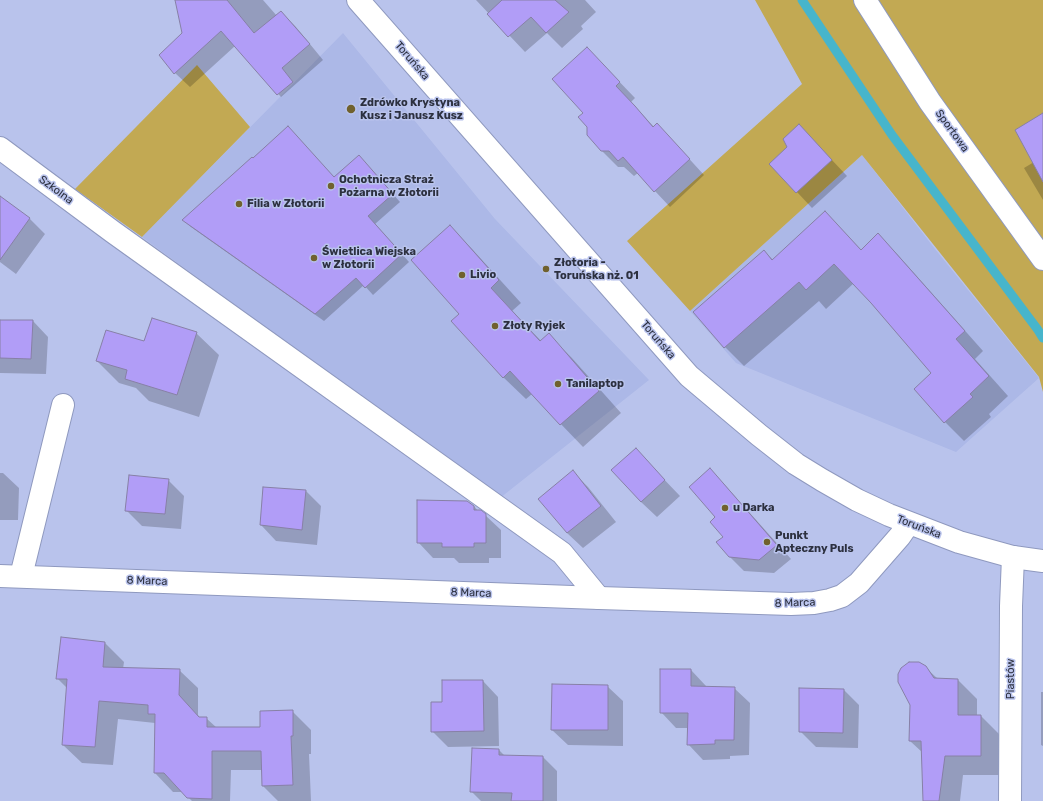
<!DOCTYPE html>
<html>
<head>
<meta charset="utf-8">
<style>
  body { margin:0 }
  canvas { display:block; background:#b9c3ec }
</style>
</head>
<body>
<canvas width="1043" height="801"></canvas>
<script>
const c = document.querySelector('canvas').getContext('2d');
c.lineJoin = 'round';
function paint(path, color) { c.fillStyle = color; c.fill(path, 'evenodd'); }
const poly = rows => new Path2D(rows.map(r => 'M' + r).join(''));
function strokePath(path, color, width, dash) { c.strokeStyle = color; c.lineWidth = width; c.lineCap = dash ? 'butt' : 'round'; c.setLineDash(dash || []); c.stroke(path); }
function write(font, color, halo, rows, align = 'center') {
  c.font = font + ' Rubik,sans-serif'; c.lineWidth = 3; c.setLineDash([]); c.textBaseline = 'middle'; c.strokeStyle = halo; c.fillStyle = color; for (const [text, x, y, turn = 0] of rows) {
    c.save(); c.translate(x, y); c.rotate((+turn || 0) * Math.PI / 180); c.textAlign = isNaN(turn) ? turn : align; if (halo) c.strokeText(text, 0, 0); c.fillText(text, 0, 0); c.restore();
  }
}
const built = poly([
  [343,33,495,219,649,380,500,498,142,237],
  [862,155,935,249,1039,378,956,452,736,363,690,311]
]);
const green = poly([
  [755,0,1043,0,1043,392,1039,377,862,155,690,311,627,241,802,84],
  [197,65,250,127,142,237,75,189]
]);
const shadow = poly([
  [176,0,263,0,277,16,281,12,296,27,323,60,281,97,235,46,190,87,175,73,183,34],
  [476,0,585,0,596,12,581,26,583,29,562,48,547,33,525,52],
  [587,48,635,98,631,102,654,127,672,140,704,175,670,207,638,173,634,176,624,167,618,167,602,151,588,127,585,113],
  [1043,121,1043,200,1024,168,1034,162],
  [799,125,847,176,812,208,797,192,789,147],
  [253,160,334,178,366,164,400,202,375,224,409,262,373,295,364,285,324,321,191,227,183,220],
  [0,197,30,219,45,234,16,274,0,262],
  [825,212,861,250,878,235,897,254,983,351,975,359,1008,396,989,414,991,417,964,441,945,422,932,373,854,283,826,309,819,301,744,366,725,347,764,251,773,260],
  [450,226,472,249,521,303,512,311,541,341,548,335,571,357,621,413,583,447,532,394,526,399,503,377,461,314],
  [0,321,33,321,48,337,46,374,0,373],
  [196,333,219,355,199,417,149,401,136,388,119,383,97,361,145,343],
  [636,450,680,496,657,517,641,502],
  [573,472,588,487,616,522,583,548,567,533],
  [0,473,3,473,19,488,18,520,0,520],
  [168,480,184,496,181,529,142,526,126,510],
  [724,484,791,559,774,573,744,571,730,557,716,517],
  [306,491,321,506,317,545,276,541,261,525],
  [474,506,478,511,485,515,501,530,501,558,489,558,489,563,459,563,454,558,433,558,418,542],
  [61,638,105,643,124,662,123,669,179,670,198,688,198,715,200,718,206,718,217,728,261,728,292,711,311,730,311,754,309,754,311,801,278,801,263,786,263,770,231,770,230,801,192,801,183,792,173,792,155,773,155,723,118,719,113,765,82,763,63,745,68,689,57,678],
  [925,667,938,679,958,680,977,699,977,716,981,716,1000,735,1000,775,963,775,960,801,924,801,923,753,910,741],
  [691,670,706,686,706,688,734,688,750,703,749,755,730,756,730,759,703,760,688,744,688,728,676,728,661,712],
  [483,681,498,697,499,746,448,747,432,731,444,703],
  [607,686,623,701,623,746,568,745,552,730],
  [844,690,859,705,858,748,816,747,800,731],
  [1041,692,1043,692,1043,746,1041,745],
  [499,750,505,756,543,757,557,771,557,801,481,801,471,791]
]);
const stream = poly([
  [802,0,892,135,1038,330,1043,338]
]);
const building = poly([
  [175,0,227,0,254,33,281,11,310,44,282,68,293,82,277,95,221,31,174,74,159,55,182,33,175,0],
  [502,0,555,0,569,12,546,33,531,17,508,37,487,14,502,0],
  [587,47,620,82,616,86,635,106,653,127,657,123,690,159,654,192,623,157,618,161,609,151,601,151,587,135,587,127,578,117,583,113,552,79,587,47],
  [1043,113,1043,182,1015,130,1043,113],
  [799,124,832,160,796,193,769,164,787,147,783,139,799,124],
  [288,126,334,177,359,155,393,194,368,216,402,254,365,288,356,278,315,314,182,220,252,157,253,158,288,126],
  [0,196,30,218,0,260,0,196],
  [825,211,861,250,878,233,965,331,956,339,989,376,970,394,973,397,944,423,914,389,931,373,871,303,834,264,806,290,799,282,724,348,693,312,764,250,772,260,825,211],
  [450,225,499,280,491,288,540,341,549,333,599,391,560,425,510,371,503,378,451,321,459,314,411,260,450,225],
  [152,318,197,332,177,395,125,379,127,370,96,361,106,330,144,341,152,318],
  [0,320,33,320,31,359,0,358,0,320],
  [636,448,665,480,641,502,611,470,636,448],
  [710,468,777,545,759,560,729,557,716,542,723,537,710,522,715,517,689,487,710,468],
  [573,470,601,506,567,533,538,499,573,470],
  [129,475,169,479,165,514,125,511,129,475],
  [263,487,306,490,302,530,260,525,263,487],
  [417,500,467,501,474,506,474,510,481,510,486,514,486,543,474,543,474,547,442,547,442,543,417,543,417,500],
  [61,637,105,642,103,667,180,669,179,695,199,717,207,717,207,727,260,727,260,711,293,710,293,736,291,736,293,785,262,786,261,751,212,751,212,799,187,798,164,773,154,773,155,714,148,714,148,705,99,701,95,747,62,745,67,679,56,679,61,637],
  [909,662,919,662,926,666,934,678,958,679,958,715,981,715,981,756,945,756,939,801,923,801,921,741,909,741,910,705,898,682,898,674,901,668,909,662],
  [660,669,691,669,691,686,735,687,734,740,715,740,715,744,687,745,688,713,660,713,660,669],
  [442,680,483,680,484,731,431,732,431,702,442,702,442,680],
  [552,684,608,685,608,730,551,730,552,684],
  [799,688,844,689,843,733,799,732,799,688],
  [472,748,499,749,499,755,543,756,543,801,511,801,512,793,470,792,472,748]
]);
const street = poly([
  [865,0,930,102,1043,259],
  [0,148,113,232,562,553,599,598],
  [21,576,63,405],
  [1010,801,1011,606,1013,557]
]);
const secondary = poly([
  [358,0,689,376,759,435,796,464,822,480,857,500,889,515,959,542,1013,557,1043,561],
  [0,576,599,598,791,604,814,603,830,600,842,596,859,583,900,536,909,523]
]);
const markers = [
  [351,109,5,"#70612e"],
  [331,186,4,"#70612e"],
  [239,204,4,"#70612e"],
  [314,258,4,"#70612e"],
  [546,269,4,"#70612e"],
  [462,275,4,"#70612e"],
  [495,326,4,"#70612e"],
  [558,384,4,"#70612e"],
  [725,508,4,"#70612e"],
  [767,542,4,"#70612e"]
];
const streetNames = [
  ["Toruńska",412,61,49],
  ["Sportowa",952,131,54],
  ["Szkolna",56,190,37],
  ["Toruńska",658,340,49],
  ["Toruńska",919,527,21],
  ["8 Marca",147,581,2],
  ["8 Marca",471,593,2],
  ["8 Marca",795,603,-2],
  ["Piastów",1011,679,-90]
];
const poiNames = [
  ["Zdrówko Krystyna",360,103],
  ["Kusz i Janusz Kusz",360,116],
  ["Ochotnicza Straż",339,180],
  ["Pożarna w Złotorii",339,193],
  ["Filia w Złotorii",247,204],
  ["Świetlica Wiejska",322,252],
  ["w Złotorii",322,265],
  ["Złotoria -",554,263],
  ["Toruńska nż. 01",554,276],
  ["Livio",470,275],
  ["Złoty Ryjek",503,326],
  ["Tanilaptop",566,384],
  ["u Darka",733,508],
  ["Punkt",775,536],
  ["Apteczny Puls",775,549]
];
paint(built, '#acb8e7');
paint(green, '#c2a953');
paint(shadow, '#0003');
strokePath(stream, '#47b5cb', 9);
paint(building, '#b19df7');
strokePath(building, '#8780a6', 1);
strokePath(street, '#8f99bf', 24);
strokePath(secondary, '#8f99bf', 24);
strokePath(street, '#fff', 22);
strokePath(secondary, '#fff', 22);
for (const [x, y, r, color] of markers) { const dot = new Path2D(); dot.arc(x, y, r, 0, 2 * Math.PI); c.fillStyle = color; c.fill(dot); strokePath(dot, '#b9c3ec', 1.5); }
write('11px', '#2c303f', '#b9c3ec', streetNames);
write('bold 11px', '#2c303f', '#b9c3ec', poiNames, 'left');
</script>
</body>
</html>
